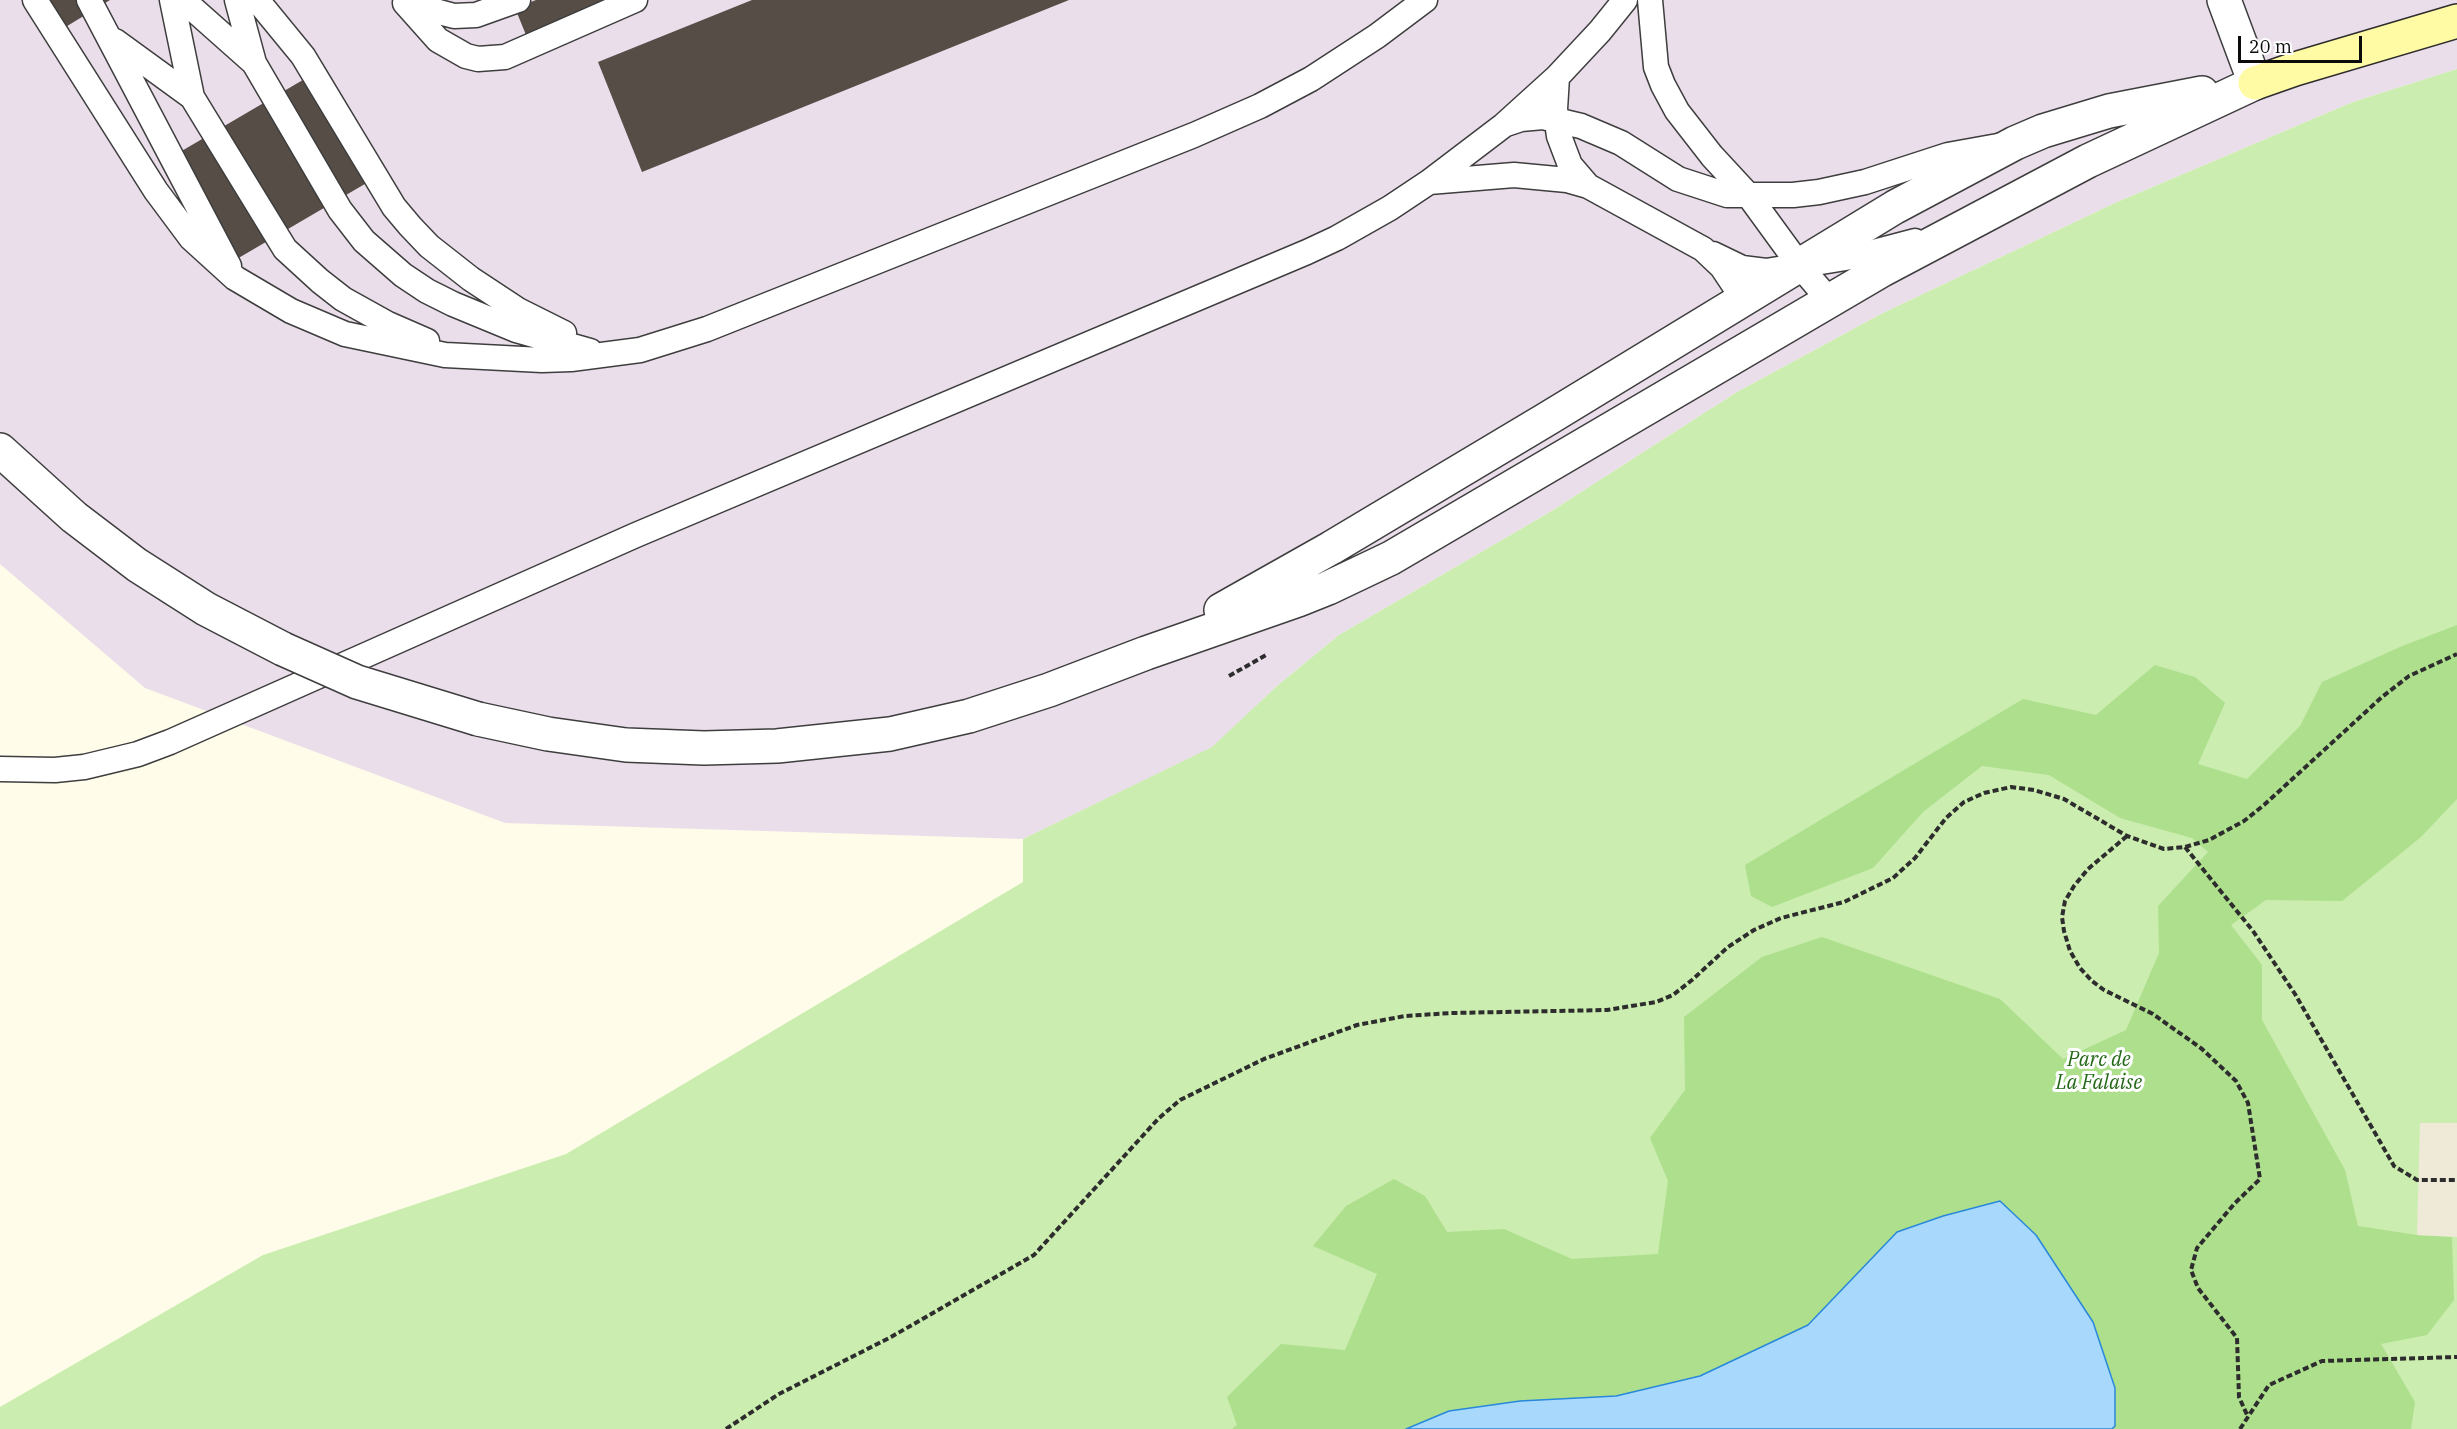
<!DOCTYPE html>
<html>
<head>
<meta charset="utf-8">
<style>
  body { margin:0 }
  #map { position:relative; width:2457px; height:1429px; overflow:hidden; background:#fffce9; font-family:"IBM Plex Serif",serif }
  canvas { display:block }
  .scale { position:absolute; left:2238px; top:36px; width:124px; height:27px; box-sizing:border-box; border:3px solid #0b0b0b; border-top:0; padding-left:8px; font-size:18px; line-height:21px; white-space:nowrap; color:#0b0b0b; -webkit-text-stroke:4px #fff; paint-order:stroke }
</style>
</head>
<body>
<div id="map">
<canvas width="2457" height="1429"></canvas>
<div class="scale">20 m</div>
</div>
<script>
const c = document.querySelector('canvas').getContext('2d');
c.lineJoin = 'round';
function paint(path, color) { c.fillStyle = color; c.fill(path, 'evenodd'); }
const poly = rows => new Path2D(rows.map(r => 'M' + r).join(''));
function strokePath(path, color, width, dash) { c.strokeStyle = color; c.lineWidth = width; c.lineCap = dash ? 'butt' : 'round'; c.setLineDash(dash || []); c.stroke(path); }
function write(font, color, halo, rows, align = 'center') {
  c.font = font + ' "IBM Plex Serif",serif'; c.lineWidth = 6; c.setLineDash([]); c.textBaseline = 'middle'; c.strokeStyle = halo; c.fillStyle = color; for (const [text, x, y, turn = 0] of rows) {
    c.save(); c.translate(x, y); c.rotate((+turn || 0) * Math.PI / 180); c.textAlign = isNaN(turn) ? turn : align; if (halo) c.strokeText(text, 0, 0); c.fillText(text, 0, 0); c.restore();
  }
}
const industrial = poly([
  [0,0,2457,0,2457,69,2353,102,2115,203,1883,313,1737,392,1550,512,1339,635,1277,686,1213,747,1023,839,505,823,145,688,0,564]
]);
const green = poly([
  [2457,69,2457,1429,0,1429,0,1407,263,1255,566,1154,1023,882,1023,839,1212,747,1277,686,1339,635,1550,512,1737,392,1883,313,2115,203,2353,102]
]);
const forest = poly([
  [2457,625,2457,799,2421,837,2342,901,2266,900,2231,925,2262,965,2262,1020,2345,1170,2358,1226,2417,1235,2452,1237,2454,1300,2427,1335,2381,1344,2415,1402,2411,1429,2112,1429,2115,1425,2063,1278,2036,1235,2000,1201,1943,1216,1897,1232,1808,1325,1700,1376,1616,1396,1520,1401,1449,1411,1406,1429,1232,1429,1237,1425,1227,1397,1281,1344,1345,1350,1377,1274,1313,1246,1346,1206,1394,1179,1425,1196,1447,1232,1504,1229,1572,1259,1658,1254,1668,1181,1650,1138,1685,1090,1684,1017,1762,957,1822,937,2000,999,2063,1059,2126,1030,2159,953,2158,906,2208,852,2192,838,2120,818,2049,775,1982,766,1923,812,1873,868,1772,907,1751,896,1745,865,2023,699,2096,715,2155,665,2195,677,2225,703,2198,764,2247,779,2300,726,2322,682,2400,647]
]);
const plaza = poly([
  [2420,1123,2457,1123,2457,1237,2417,1235]
]);
const water = poly([
  [2000,1201,2036,1235,2093,1322,2115,1388,2115,1426,2112,1429,1406,1429,1449,1411,1520,1401,1616,1396,1700,1376,1808,1325,1897,1232,1943,1216,2000,1201]
]);
const building = poly([
  [34,0,110,0,54,34],
  [536,0,643,0,645,6,533,52,515,8],
  [752,0,1069,0,642,172,598,62],
  [325,67,387,171,230,263,168,159]
]);
const path = poly([
  [1229,676,1268,654],
  [2127,836,2088,869,2074,886,2065,901,2062,917,2064,931,2070,951,2080,968,2092,981,2104,990,2153,1014,2202,1049,2236,1081,2248,1103,2260,1179,2235,1203,2197,1248,2191,1270,2198,1288,2237,1338,2239,1397,2248,1417],
  [2185,847,2253,931,2295,994,2394,1166,2417,1180,2457,1180],
  [726,1429,779,1394,891,1337,1034,1255,1158,1119,1180,1100,1264,1059,1357,1025,1405,1016,1451,1013,1607,1010,1656,1002,1673,995,1692,980,1728,947,1754,930,1781,918,1844,902,1893,878,1915,858,1946,818,1964,802,1984,793,2011,787,2034,790,2064,799,2127,836,2164,849,2185,847,2209,840,2244,821,2264,805,2382,697,2409,676,2457,654],
  [2240,1429,2269,1385,2322,1361,2457,1357]
]);
const lane = poly([
  [35,0,156,191,191,238,235,278,291,311,345,334,445,355,542,360,571,359,640,350,707,329,1194,135,1260,106,1311,79,1377,36,1425,0],
  [89,0,229,266],
  [172,0,192,97,285,249,320,281,343,299,388,324,427,341],
  [183,0,254,63],
  [237,0,254,63,340,210,364,241,403,275,427,291,453,304,516,330,590,351],
  [257,0,303,56,394,207,410,226,429,246,471,279,518,310,564,333],
  [1650,0,1656,67,1663,85,1677,111,1712,156,1749,196,1800,266,1829,300],
  [405,3,438,40,466,56,478,59,505,57,635,0],
  [405,3,454,16,476,15,518,0],
  [115,41,192,97],
  [1557,77,1555,109,1559,136,1570,165,1588,186],
  [1506,124,1521,119,1543,117,1581,126,1621,143,1678,179,1727,195,1793,195,1819,192,1865,182,1948,155,1998,146],
  [1429,182,1514,175,1567,180,1588,186,1703,249,1722,267,1744,300],
  [1713,254,1742,268,1766,271,1858,256,1915,241],
  [0,769,55,770,84,767,138,754,170,742,636,535,1307,252,1337,238,1390,208,1429,182,1504,125,1557,77,1600,31,1625,0]
]);
const street = poly([
  [2224,0,2255,83],
  [0,450,74,517,137,565,206,609,283,649],
  [1221,610,1331,548,1547,419,1895,207,2015,143,2043,131,2109,111,2202,93],
  [478,719,548,734,626,745,704,748,777,746,890,734,969,716,1049,690,1146,653,1298,600,1328,588,1391,558,1882,270,2088,161,2255,83]
]);
const secondary = poly([
  [2255,83,2295,69,2457,21]
]);
const streetBridge = poly([
  [283,649,357,682,478,719]
]);
const parkNames = [
  ["Parc de",2099,1060],
  ["La Falaise",2099,1083]
];
paint(industrial, '#ebdeeb');
paint(green, '#cbedaf');
paint(forest, '#addf8d');
paint(plaza, '#efead8');
paint(water, '#a8d8fc');
strokePath(water, '#2888da', 1.5);
paint(building, '#554d46');
strokePath(lane, '#3e3e3e', 27);
strokePath(street, '#3e3e3e', 36);
strokePath(secondary, '#2d2d2d', 36);
strokePath(path, '#2d2d2d', 4, [6, 3]);
strokePath(lane, '#fff', 24);
strokePath(street, '#fff', 33);
strokePath(secondary, '#fffaa4', 33);
strokePath(streetBridge, '#3e3e3e', 36, []);
strokePath(streetBridge, '#fff', 33);
write('italic 20px', '#226816', '#fff', parkNames);
</script>
</body>
</html>
